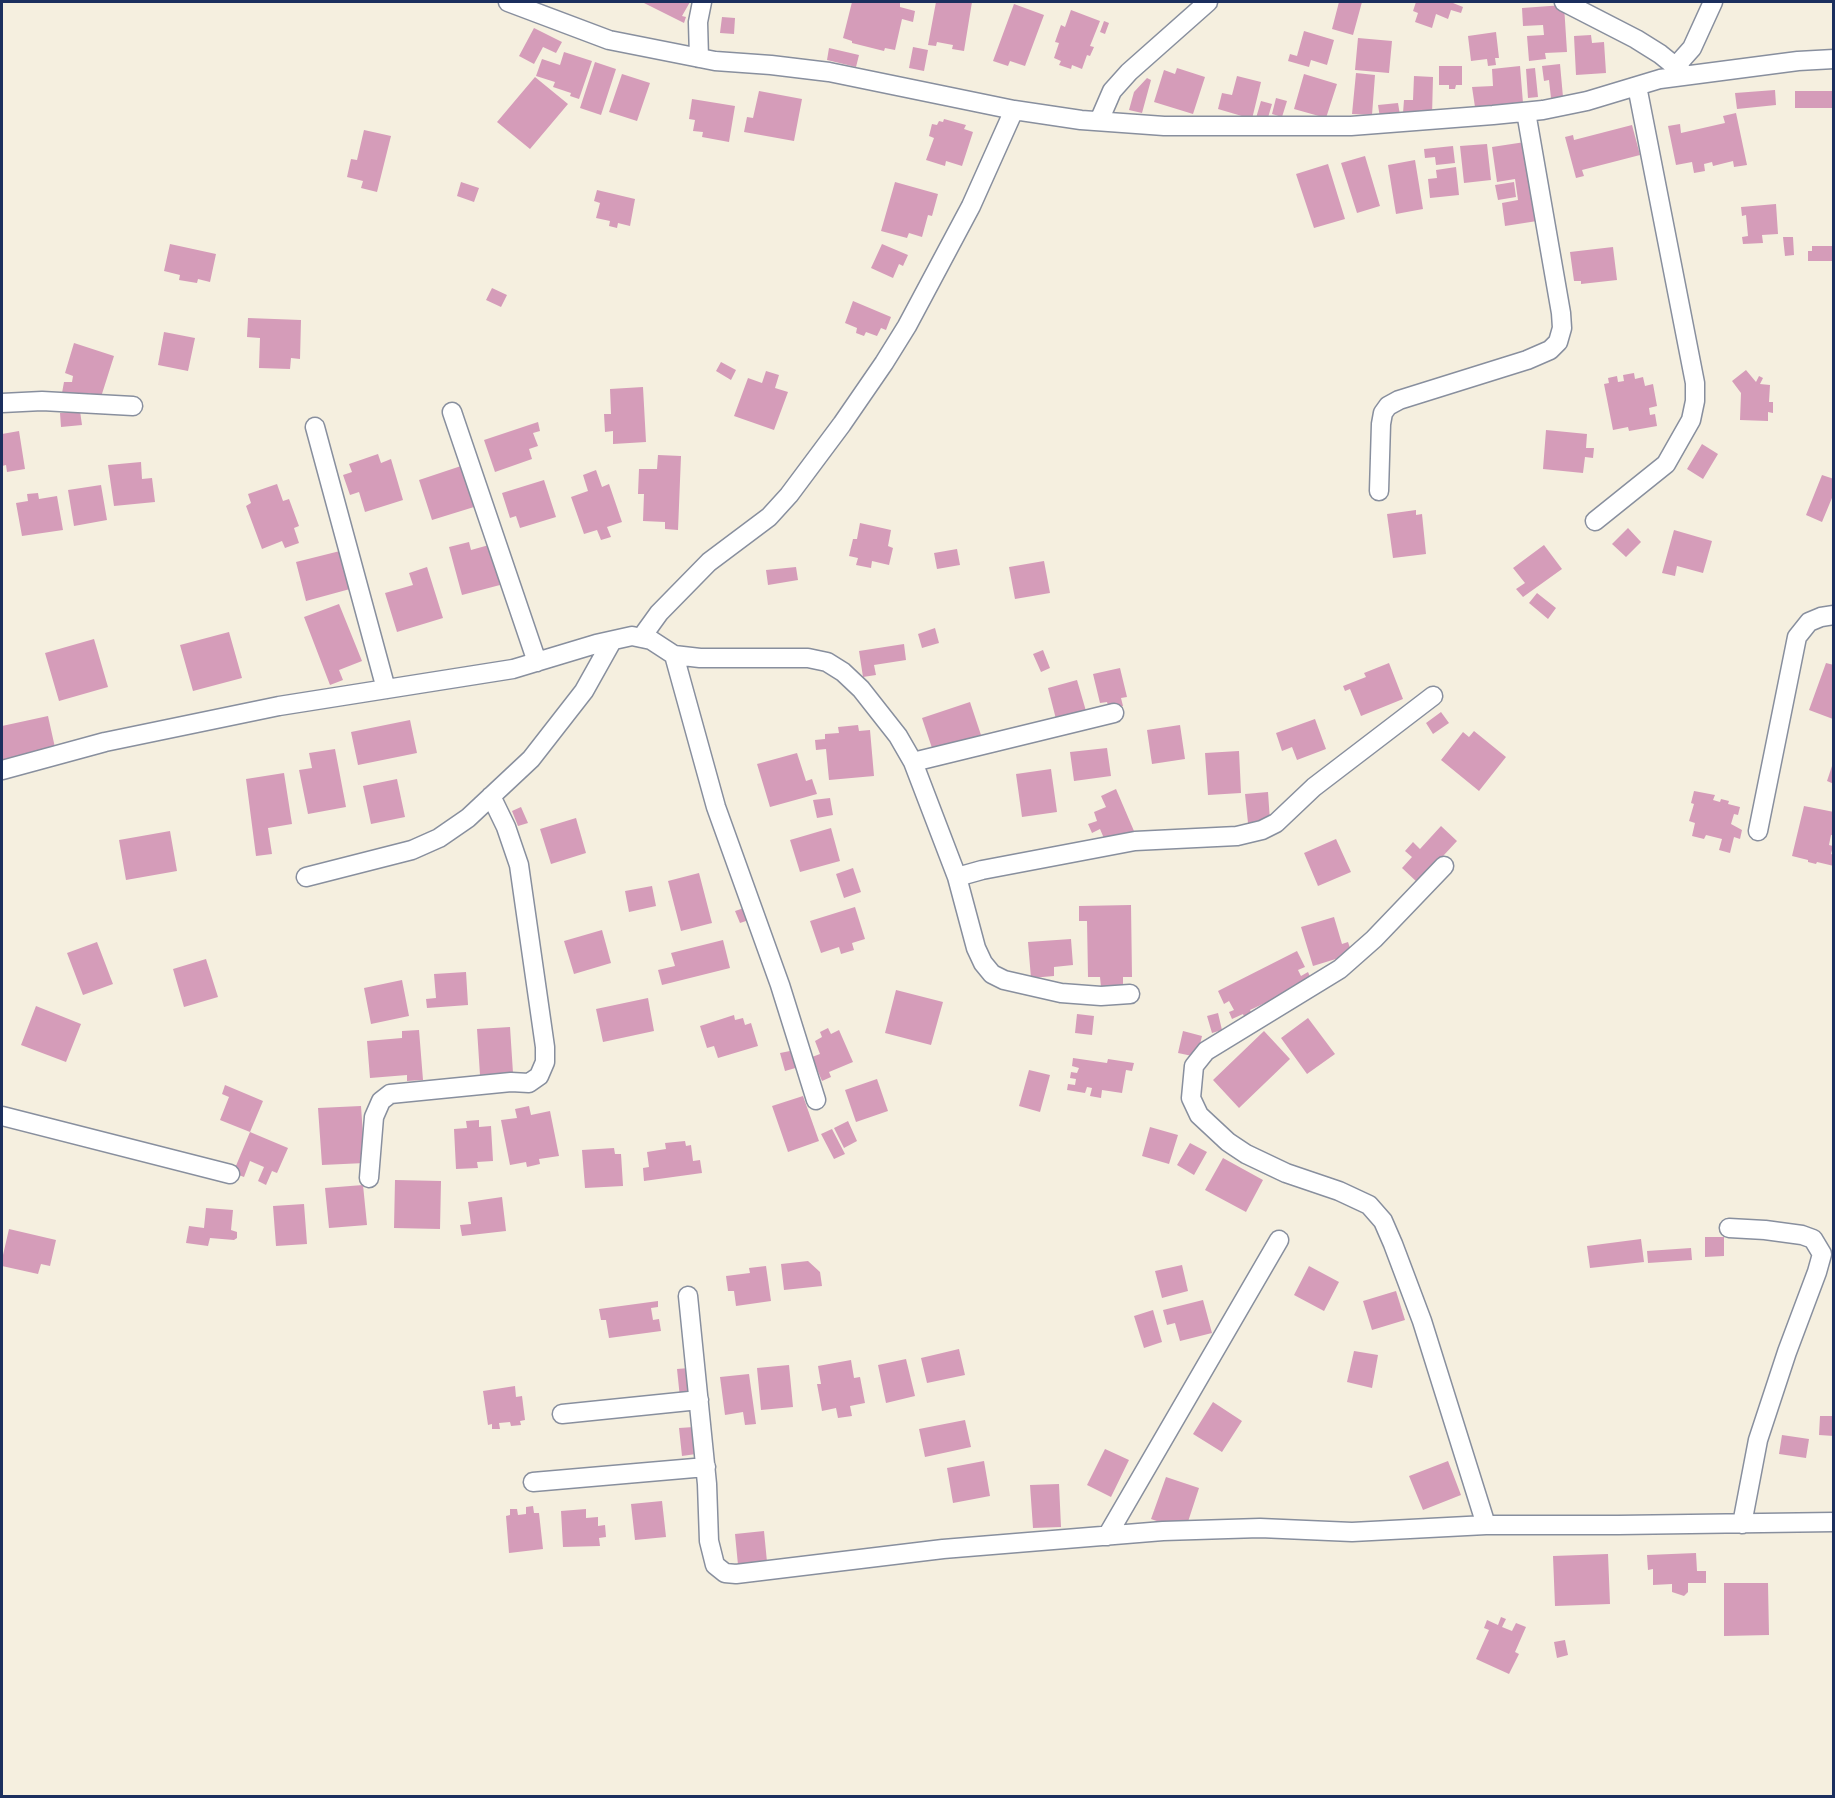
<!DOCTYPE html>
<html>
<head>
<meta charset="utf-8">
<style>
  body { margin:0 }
  #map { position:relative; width:1835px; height:1798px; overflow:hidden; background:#f5efdf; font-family:Delius,sans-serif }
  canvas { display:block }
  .frame { position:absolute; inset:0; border:3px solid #1b2f5e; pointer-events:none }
</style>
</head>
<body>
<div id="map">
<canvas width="1835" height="1798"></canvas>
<div class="frame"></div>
</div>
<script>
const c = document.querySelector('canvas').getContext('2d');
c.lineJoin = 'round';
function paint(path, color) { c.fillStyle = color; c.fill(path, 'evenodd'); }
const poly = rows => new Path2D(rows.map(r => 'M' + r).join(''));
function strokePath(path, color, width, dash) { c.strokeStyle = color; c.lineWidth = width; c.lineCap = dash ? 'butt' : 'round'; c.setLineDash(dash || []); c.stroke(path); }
const building = poly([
  [642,2,690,2,682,16,686,17,684,23],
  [852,2,885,3,885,2,900,2,900,7,915,11,913,22,902,19,895,50,885,48,884,51,852,43,852,41,843,38],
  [936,2,972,2,964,51,952,49,953,45,937,42,936,46,928,45],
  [1339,2,1362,2,1353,35,1332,29],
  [1416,2,1454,2,1453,3,1463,7,1461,13,1451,10,1448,19,1436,14,1432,28,1415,22,1418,13,1413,11],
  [1014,4,1044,15,1025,66,1010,61,1008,66,993,61],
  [1564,5,1567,52,1545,53,1546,59,1529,61,1527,36,1544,35,1543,25,1523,26,1522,8],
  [1071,10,1100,21,1090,46,1094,47,1090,56,1087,55,1082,69,1072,65,1071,69,1059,65,1061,61,1054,58,1059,43,1055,42,1061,25,1065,27],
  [722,17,735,18,734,34,720,33],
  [1104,21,1109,23,1105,34,1100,32],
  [534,28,562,42,556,53,543,47,534,64,519,56],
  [1304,31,1334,40,1327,65,1311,60,1309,67,1288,61,1290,54,1297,56],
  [1496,32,1499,58,1495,58,1496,65,1488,66,1487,59,1471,61,1468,36],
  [1591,35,1592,43,1604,42,1606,73,1576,75,1574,36],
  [1358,38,1392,41,1389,73,1355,70],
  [913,47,928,50,924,71,909,68],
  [829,48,859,55,856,67,827,60],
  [564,52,592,61,579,99,570,96,571,93,553,87,555,82,536,76,542,59,560,65],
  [595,62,616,69,601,115,580,108],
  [1560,64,1563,97,1551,98,1549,80,1544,81,1542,66],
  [1439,66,1462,66,1462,85,1456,85,1455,89,1449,89,1449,85,1439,85],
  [1520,66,1523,103,1475,107,1472,87,1493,86,1492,69],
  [1177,68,1205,77,1193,114,1154,102,1164,70,1175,74],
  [1535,68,1538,97,1528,98,1526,69],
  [1356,73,1375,75,1372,115,1352,114],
  [622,74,650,83,637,121,609,112],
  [1304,74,1337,84,1326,118,1294,109],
  [1237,76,1261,82,1252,119,1218,109,1222,93,1232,95],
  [1414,76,1433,77,1432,116,1403,113,1404,100,1413,100],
  [535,77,568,104,530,149,497,122],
  [1147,78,1151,80,1142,113,1129,110,1134,92],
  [1775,90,1776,105,1737,109,1735,93],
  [759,91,802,99,794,141,744,132,747,117,753,118],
  [1795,91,1834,91,1834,108,1795,108],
  [1276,98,1287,101,1282,117,1272,114],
  [692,99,735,106,729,142,702,137,703,132,693,131,695,120,689,119],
  [1261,101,1272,104,1267,121,1256,118],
  [1398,103,1400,115,1380,118,1378,105],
  [1736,113,1747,165,1734,167,1733,161,1713,166,1712,162,1704,164,1705,171,1694,173,1692,162,1676,165,1668,126,1680,124,1681,133,1725,123,1723,116],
  [944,119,966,125,964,129,973,132,962,166,946,161,945,166,926,160,934,138,929,136,932,124,937,125,939,121,943,122],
  [1632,125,1640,155,1582,170,1584,176,1576,178,1565,137,1573,135,1574,140],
  [364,130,391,136,377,192,361,188,363,181,347,177,351,159,357,160],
  [1525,142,1537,221,1505,226,1502,203,1518,200,1515,179,1497,182,1492,147],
  [1487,144,1491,180,1464,183,1460,146],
  [1453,146,1455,163,1436,165,1435,157,1425,158,1424,149],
  [1365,156,1380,206,1357,213,1341,163],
  [1415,160,1423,209,1396,214,1388,165],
  [1328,164,1345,219,1314,228,1296,174],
  [1456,167,1459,195,1430,198,1428,179,1437,178,1436,170],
  [461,182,479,188,474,202,457,196],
  [895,182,938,194,932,216,928,215,922,237,909,233,907,238,881,231],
  [1514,182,1516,197,1498,200,1495,185],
  [597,190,635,199,630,226,618,223,617,228,609,226,610,221,596,218,600,203,594,201],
  [1776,204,1778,234,1762,235,1763,243,1743,244,1742,237,1748,236,1746,215,1742,216,1741,207],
  [1783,237,1793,237,1794,255,1785,256],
  [170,244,216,254,210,282,198,279,197,283,179,280,180,275,164,271],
  [882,244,908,255,903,266,899,264,893,278,871,268],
  [1812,246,1834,246,1834,261,1808,261,1808,251,1812,251],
  [1613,247,1617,280,1581,284,1581,281,1574,281,1570,252],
  [492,288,507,295,501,307,486,300],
  [853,301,891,317,886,330,881,328,877,336,866,332,864,336,856,333,857,328,845,323],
  [248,318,301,320,300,359,291,358,290,369,259,368,260,338,247,337],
  [164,332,195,338,188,371,158,365],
  [74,343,114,356,101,397,88,393,62,393,64,382,72,382,73,376,65,373],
  [721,362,736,370,731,380,716,371],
  [1746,370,1756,382,1759,376,1763,378,1760,384,1770,385,1769,402,1773,402,1773,413,1768,412,1768,421,1740,420,1741,393,1732,381],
  [766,371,779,375,775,388,788,392,774,430,734,416,748,378,762,383],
  [1634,373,1635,379,1643,377,1645,386,1653,384,1657,406,1649,408,1650,415,1655,414,1657,426,1629,431,1628,427,1613,430,1604,384,1609,383,1608,378,1617,376,1618,382,1624,381,1623,375],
  [643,387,646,442,613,444,613,431,605,432,604,414,611,414,610,389],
  [80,411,82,425,61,427,60,413],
  [538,422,540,431,533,433,538,446,529,449,532,459,495,472,484,440],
  [1546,430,1587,434,1586,448,1594,448,1593,458,1585,457,1583,473,1543,469],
  [19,431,25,469,7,472,6,465,2,466,2,434],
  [1702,444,1718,454,1703,479,1687,469],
  [378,454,381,463,391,459,403,500,365,512,359,492,350,495,343,475,352,472,349,464],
  [658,455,681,456,678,530,665,529,665,522,643,521,644,494,638,494,639,469,657,469],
  [141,462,142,479,152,478,155,502,114,506,108,465],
  [461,466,474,507,432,520,419,480],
  [596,470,602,487,609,484,622,522,607,527,611,537,601,540,597,530,584,534,571,497,588,491,583,475],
  [1822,475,1834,479,1834,493,1822,522,1806,515],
  [544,480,556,517,520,528,516,516,510,518,502,493],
  [277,484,283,501,289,499,299,526,294,528,299,543,285,548,282,541,262,549,246,506,251,503,248,494],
  [101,485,107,520,74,526,68,490],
  [38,493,39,499,57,496,63,530,22,536,16,503,28,501,27,494],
  [1416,510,1416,515,1422,514,1426,554,1393,558,1387,514],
  [860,523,891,530,888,546,893,548,889,565,872,561,871,568,856,565,858,558,849,556,853,539,857,539],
  [1628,528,1641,542,1626,557,1612,544],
  [1674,530,1712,541,1703,573,1677,566,1675,576,1662,573],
  [469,542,471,550,489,545,500,585,462,595,449,547],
  [1544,545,1562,569,1523,597,1516,589,1525,583,1513,568],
  [957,549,960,565,937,569,934,553],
  [340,551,350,589,306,601,296,562],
  [1044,561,1050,593,1015,599,1009,567],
  [427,567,443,618,397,632,385,593,413,585,409,573],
  [796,567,798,580,768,585,766,570],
  [1537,593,1556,608,1548,619,1529,603],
  [339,604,362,661,339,670,343,680,330,685,304,617],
  [935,628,939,643,922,648,918,634],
  [229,632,242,678,193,691,180,645],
  [94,639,108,687,59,701,45,653],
  [904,644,906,660,874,665,876,675,863,677,859,651],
  [1043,650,1050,668,1041,672,1033,654],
  [1389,663,1403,699,1361,716,1350,689,1345,691,1343,686,1366,677,1364,673],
  [1826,663,1834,665,1833,719,1809,710],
  [1120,668,1127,697,1121,698,1123,706,1109,709,1107,702,1100,703,1093,674],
  [1077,680,1086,711,1056,719,1048,688],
  [970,702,981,735,933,751,922,718],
  [1441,712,1449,723,1433,734,1426,723],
  [48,716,56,752,2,763,2,726],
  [1315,719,1326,749,1297,760,1292,747,1282,751,1276,733],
  [410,720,417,753,358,765,351,732],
  [858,725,859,731,870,730,874,776,829,780,826,749,816,750,815,740,825,739,825,734,839,733,838,727],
  [1180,725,1185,759,1152,764,1147,730],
  [1474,731,1506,757,1479,791,1441,760,1463,732,1469,737],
  [1107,748,1111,776,1074,781,1070,752],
  [335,749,346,807,308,814,299,770,312,768,309,753],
  [1239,751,1241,793,1208,795,1205,753],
  [797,753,806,781,812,779,817,794,770,807,757,764],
  [1833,763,1834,764,1834,784,1827,781],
  [1051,769,1057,812,1022,817,1016,774],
  [284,773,292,824,268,828,272,854,256,856,246,779],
  [397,779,405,817,371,824,363,786],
  [1116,789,1134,831,1106,843,1100,829,1092,833,1088,824,1097,821,1094,812,1106,807,1101,796],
  [1694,791,1715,795,1713,800,1720,802,1721,799,1729,801,1728,804,1740,807,1738,815,1734,814,1731,824,1742,830,1740,839,1734,837,1730,853,1719,850,1722,839,1706,835,1704,839,1692,836,1695,823,1689,821,1694,804,1691,803],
  [1268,792,1270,821,1248,823,1245,794],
  [830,798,833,815,817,818,813,800],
  [1804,806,1834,812,1834,835,1831,835,1829,845,1833,846,1831,854,1834,855,1834,866,1817,862,1816,864,1808,862,1808,860,1792,856],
  [521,807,528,823,518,826,512,811],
  [576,818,586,853,551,864,540,829],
  [1441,826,1457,841,1418,883,1402,868,1412,857,1405,851,1413,842,1420,849],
  [831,828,840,861,800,872,790,840],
  [170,831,177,871,126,880,119,840],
  [1336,839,1351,872,1318,886,1304,853],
  [853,868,861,892,844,898,836,874],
  [699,873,712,923,681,931,668,881],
  [652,886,656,906,629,912,625,891],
  [1131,905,1132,977,1123,977,1123,987,1101,987,1100,977,1088,977,1087,921,1079,921,1079,906],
  [855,907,865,939,852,943,854,950,841,954,839,947,821,953,810,921],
  [744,908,749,920,740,923,735,911],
  [1334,917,1342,944,1348,942,1352,954,1313,966,1301,927],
  [602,930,611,963,574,974,564,941],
  [1071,939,1073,965,1054,967,1054,976,1031,978,1028,942],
  [723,940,730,968,662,985,658,970,675,966,671,953],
  [97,942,113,984,83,995,67,953],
  [1297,951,1305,967,1298,970,1301,976,1308,972,1311,979,1272,999,1275,1005,1268,1008,1265,1003,1250,1010,1253,1016,1245,1019,1243,1014,1232,1019,1229,1012,1234,1010,1229,1001,1224,1004,1218,991],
  [206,959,218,997,184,1007,173,969],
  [466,972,468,1005,427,1008,426,999,436,998,434,974],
  [402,980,409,1016,371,1024,364,988],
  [896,990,943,1002,931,1045,885,1033],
  [648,998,654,1031,603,1042,596,1009],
  [36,1006,81,1024,66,1062,21,1045],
  [1218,1013,1222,1030,1212,1033,1207,1016],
  [1077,1014,1094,1016,1092,1035,1075,1033],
  [734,1015,735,1020,743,1018,745,1025,751,1023,758,1046,718,1058,714,1046,707,1048,700,1026],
  [1308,1018,1335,1054,1307,1074,1281,1038],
  [510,1027,513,1073,480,1075,477,1029],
  [828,1028,831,1034,839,1030,853,1062,829,1072,831,1077,822,1081,812,1057,820,1054,815,1041,822,1037,820,1032],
  [419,1030,423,1080,407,1081,407,1075,370,1078,367,1041,402,1038,402,1031],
  [1183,1031,1202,1036,1197,1057,1178,1053],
  [1264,1031,1290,1059,1239,1108,1213,1080],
  [795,1050,799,1067,785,1071,780,1053],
  [1073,1058,1107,1063,1108,1059,1134,1063,1132,1071,1126,1070,1122,1093,1102,1090,1101,1098,1090,1096,1092,1088,1087,1087,1085,1093,1067,1090,1068,1084,1075,1085,1076,1079,1070,1078,1071,1072,1077,1073,1079,1068,1072,1066],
  [1029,1070,1050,1075,1040,1112,1019,1106],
  [877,1079,888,1111,856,1122,845,1090],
  [225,1085,263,1101,250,1132,220,1120,229,1097,222,1094],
  [803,1096,819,1141,788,1152,772,1106],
  [361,1106,365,1163,322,1165,318,1108],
  [529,1106,531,1115,550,1111,559,1156,539,1159,540,1164,527,1167,526,1162,510,1165,501,1120,517,1118,515,1109],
  [479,1120,479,1127,491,1126,493,1161,477,1162,478,1168,456,1169,454,1129,467,1128,466,1121],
  [848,1121,857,1141,844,1148,834,1128],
  [1150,1127,1178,1135,1169,1164,1142,1156],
  [832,1129,845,1154,834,1159,821,1134],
  [250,1132,288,1148,277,1173,272,1171,266,1185,258,1181,264,1167,250,1161,244,1177,233,1173],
  [685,1141,686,1146,691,1145,693,1161,700,1160,702,1173,644,1181,643,1168,649,1167,647,1152,666,1149,665,1143],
  [1190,1143,1207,1152,1194,1175,1177,1165],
  [614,1148,615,1154,621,1154,623,1186,585,1188,582,1150],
  [1223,1158,1263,1180,1246,1212,1205,1190],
  [395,1180,441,1181,440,1229,394,1228],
  [363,1185,367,1225,329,1228,325,1188],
  [502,1197,506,1231,462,1236,460,1225,471,1224,468,1202],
  [304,1204,307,1244,276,1246,273,1206],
  [206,1208,233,1210,231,1230,237,1232,237,1238,234,1240,210,1238,208,1246,186,1243,189,1226,204,1228],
  [9,1229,56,1240,50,1266,41,1264,38,1274,2,1266,2,1255,3,1255],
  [1705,1237,1724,1237,1724,1256,1705,1257],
  [1641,1239,1644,1262,1590,1268,1587,1246],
  [1691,1248,1692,1260,1648,1263,1647,1251],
  [808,1261,820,1272,822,1286,784,1290,781,1264],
  [1182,1265,1188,1291,1162,1298,1155,1271],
  [766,1266,771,1301,736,1306,734,1291,728,1291,726,1276,750,1273,749,1268],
  [1309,1266,1339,1282,1324,1311,1294,1295],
  [1396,1291,1405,1320,1372,1330,1363,1301],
  [1203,1300,1212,1333,1180,1341,1175,1323,1167,1325,1163,1310],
  [658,1301,658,1307,651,1308,653,1320,659,1319,661,1331,609,1338,606,1320,601,1320,599,1309],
  [1153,1310,1162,1342,1144,1348,1134,1316],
  [959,1349,965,1375,927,1383,921,1358],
  [1354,1351,1378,1355,1372,1388,1347,1382],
  [906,1359,915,1396,886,1403,878,1365],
  [851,1360,854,1378,860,1377,865,1403,850,1406,852,1416,838,1418,836,1408,822,1411,817,1384,821,1384,818,1366],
  [789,1365,793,1407,761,1410,757,1368],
  [689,1368,692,1396,680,1398,677,1369],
  [749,1374,756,1424,745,1425,743,1412,725,1415,720,1377],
  [515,1386,516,1397,522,1396,525,1420,520,1421,521,1425,511,1426,510,1422,499,1423,500,1429,492,1429,492,1424,488,1425,483,1391],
  [1213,1402,1242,1421,1222,1452,1193,1434],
  [1820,1416,1834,1416,1834,1436,1819,1435],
  [965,1420,971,1447,925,1457,919,1429],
  [694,1427,696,1454,682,1456,679,1428],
  [1782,1435,1809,1439,1806,1458,1779,1454],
  [1105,1449,1129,1460,1111,1497,1087,1485],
  [984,1461,990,1496,953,1503,947,1468],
  [1448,1461,1461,1495,1423,1510,1409,1476],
  [1166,1477,1199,1488,1185,1531,1151,1519],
  [1059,1484,1061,1527,1033,1528,1030,1485],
  [662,1501,666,1537,635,1540,631,1504],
  [533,1506,534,1513,539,1513,543,1549,509,1553,506,1516,510,1515,510,1509,517,1509,518,1515,526,1514,526,1507],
  [586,1509,586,1518,598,1517,598,1526,605,1525,606,1537,599,1538,600,1546,563,1547,561,1511],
  [764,1531,767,1562,738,1565,735,1534],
  [1696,1553,1697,1571,1706,1571,1706,1583,1688,1583,1688,1592,1684,1596,1672,1592,1672,1584,1653,1585,1653,1569,1648,1570,1647,1555],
  [1608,1554,1610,1604,1555,1606,1553,1556],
  [1724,1583,1768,1583,1769,1635,1724,1636],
  [1501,1617,1506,1619,1502,1627,1512,1631,1516,1623,1526,1627,1515,1652,1519,1654,1509,1674,1476,1659,1489,1630,1484,1628,1487,1620,1498,1625],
  [1565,1640,1568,1655,1557,1658,1554,1642]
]);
const street = poly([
  [508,2,609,40,715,61,771,65,829,72,1014,110,1081,120,1164,126,1351,126,1493,115,1543,110,1587,101,1660,79,1798,61,1834,59],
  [1564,2,1636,39,1660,54,1686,75],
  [699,58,698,22,702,2],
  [1676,66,1692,48,1713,2],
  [1099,121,1112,91,1129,72,1208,2],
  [2,403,42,401,133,406],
  [452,412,537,662],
  [315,427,386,689],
  [1379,491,1381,424,1383,413,1388,406,1399,400,1527,360,1550,350,1558,342,1562,328,1561,313,1526,112],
  [1595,521,1666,464,1691,420,1695,401,1695,383,1637,86],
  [641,638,659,613,709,562,769,517,789,495,842,424,884,363,907,326,971,206,1014,110],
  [674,655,716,807,780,985,816,1100],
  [913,762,1114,713],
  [2,770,105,742,279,706,513,669,596,644,632,636,651,640,674,655,700,658,808,658,827,662,843,672,861,689,898,736,913,762,957,877,982,870,1135,841,1237,836,1262,830,1276,823,1314,787,1433,696],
  [1758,831,1797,637,1809,622,1821,617,1834,615],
  [1444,866,1374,939,1340,969,1206,1051,1194,1066,1191,1098,1199,1115,1228,1142,1246,1154,1286,1173,1339,1191,1369,1205,1383,1221,1393,1244,1422,1321,1486,1525],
  [306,877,412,850,439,838,468,818,531,759,584,691,612,641],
  [957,877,976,948,983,963,992,974,1004,980,1061,993,1101,996,1130,994],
  [2,1116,230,1174],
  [369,1178,374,1117,381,1101,390,1094,511,1082,529,1083,539,1076,545,1062,545,1047,519,865,506,827,491,796],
  [1729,1228,1765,1230,1802,1235,1813,1239,1822,1254,1817,1272,1787,1352,1758,1440,1742,1524],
  [688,1296,707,1484,709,1541,715,1565,725,1573,736,1574,943,1549,1163,1531,1260,1528,1352,1532,1486,1525,1618,1525,1834,1522],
  [562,1414,699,1400],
  [533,1482,706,1467],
  [1107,1536,1279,1240]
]);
paint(building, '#d59cb9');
strokePath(street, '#888f9e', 21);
strokePath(street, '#fff', 18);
</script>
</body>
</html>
